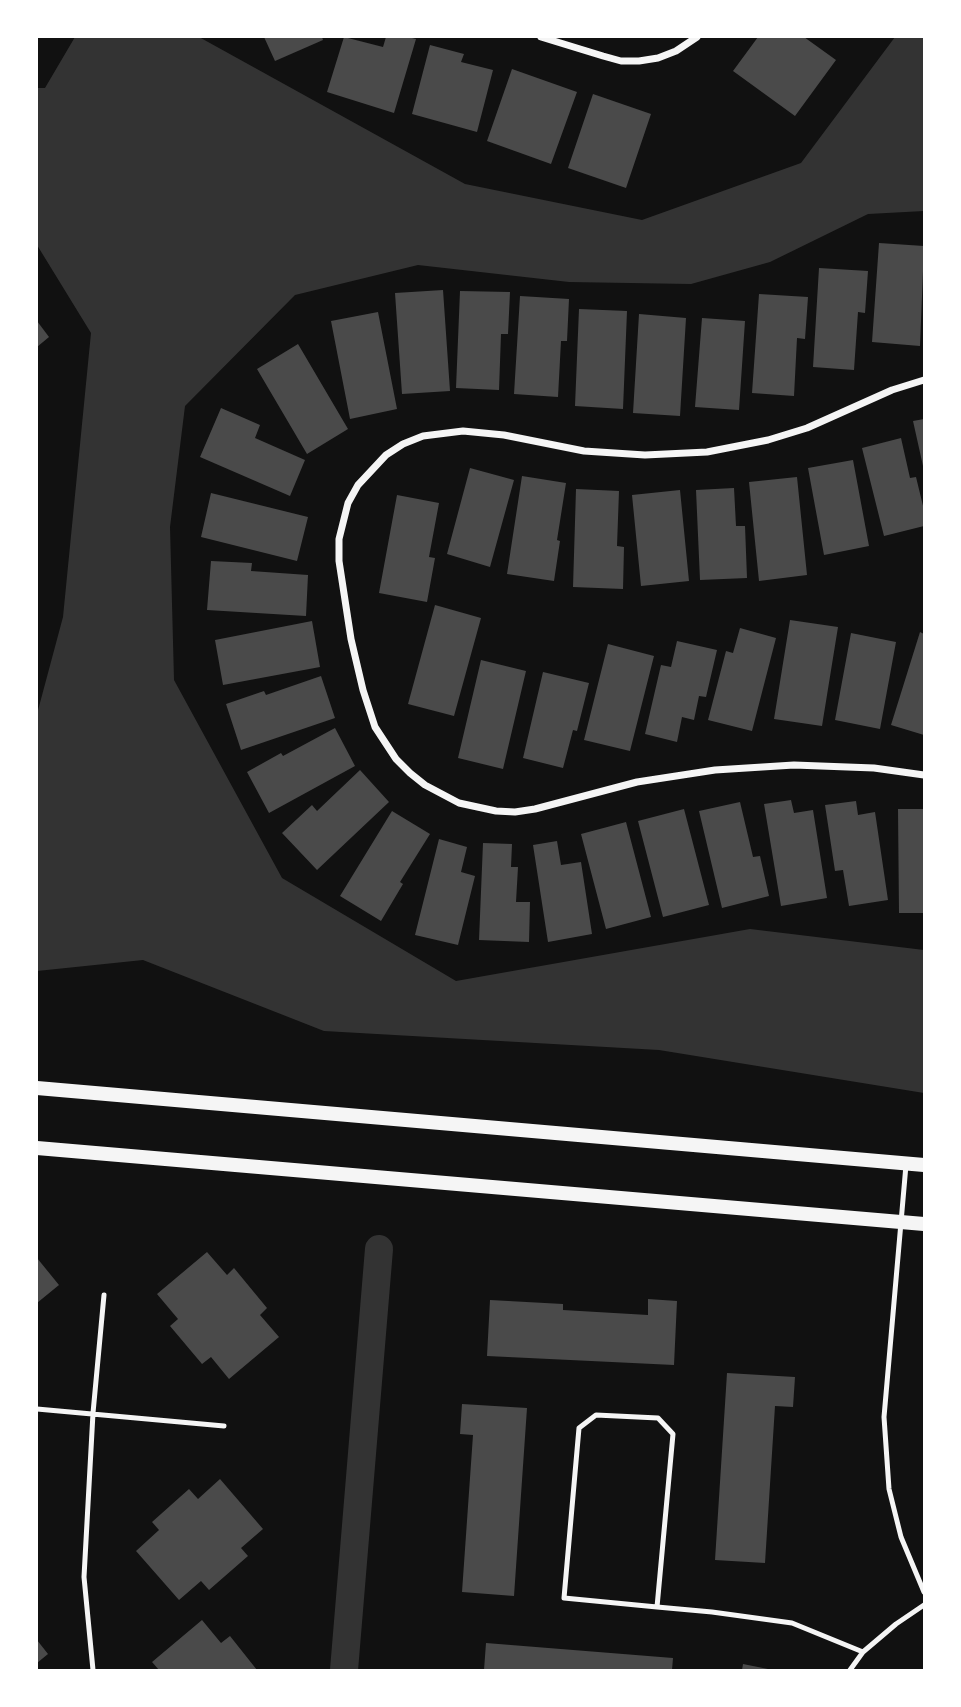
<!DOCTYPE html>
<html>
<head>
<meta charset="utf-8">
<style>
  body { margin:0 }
  #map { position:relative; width:961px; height:1707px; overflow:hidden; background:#111; font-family:Montserrat,sans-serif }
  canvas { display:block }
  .frame { position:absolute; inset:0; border:38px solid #fff; pointer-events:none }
</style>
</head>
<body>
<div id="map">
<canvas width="961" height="1707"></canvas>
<div class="frame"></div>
</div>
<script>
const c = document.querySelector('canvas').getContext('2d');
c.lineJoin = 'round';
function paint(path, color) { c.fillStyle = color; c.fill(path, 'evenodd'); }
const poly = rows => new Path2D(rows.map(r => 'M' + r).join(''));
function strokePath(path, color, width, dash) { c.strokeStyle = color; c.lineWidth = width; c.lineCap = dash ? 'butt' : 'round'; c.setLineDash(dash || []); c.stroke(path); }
const water = poly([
  [75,37,199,37,465,184,642,220,801,163,895,37,924,37,924,211,868,214,770,262,691,284,569,282,418,265,295,295,185,406,170,527,174,680,282,878,456,981,750,929,924,950,924,1093,659,1050,324,1031,143,960,37,971,37,714,63,617,91,333,37,245,37,88,45,88]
]);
const canal = poly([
  [344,1670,379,1249]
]);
const building = poly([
  [264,37,322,37,323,40,275,61],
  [344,37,383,47,386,37,408,37,416,39,394,113,327,92],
  [758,37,804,37,836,60,795,116,733,71],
  [430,45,464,54,461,62,493,70,477,132,412,114],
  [512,69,577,92,551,164,487,141],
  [593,94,651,114,626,188,568,168],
  [879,243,924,246,920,346,872,342],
  [819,268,868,271,865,313,858,312,854,370,813,367],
  [443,290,450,391,402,394,395,293],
  [460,291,510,292,508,334,501,334,499,390,456,388],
  [759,294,808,297,805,339,797,338,794,396,752,393],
  [520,296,569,299,567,341,561,341,558,397,514,394],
  [579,309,627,311,623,409,575,406],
  [378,312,397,409,350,419,331,321],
  [639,314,686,318,680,416,633,413],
  [702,318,745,321,739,410,695,407],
  [37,321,49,337,37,347],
  [298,344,348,429,307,454,257,369],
  [221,408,260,425,255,438,305,460,290,496,200,457],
  [924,419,924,466,923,466,913,421],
  [901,438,910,478,916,477,924,510,924,526,884,536,862,448],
  [853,460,869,546,824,555,808,468],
  [470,468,514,480,490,567,447,554],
  [522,476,566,483,557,540,560,541,554,581,507,574],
  [797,477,807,575,759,581,749,482],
  [734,488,736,526,745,526,747,578,700,580,696,490],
  [576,489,619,491,617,546,624,547,623,589,573,587],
  [680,490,689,581,641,586,632,495],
  [211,493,308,517,297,561,201,537],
  [397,495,439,503,429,557,435,558,427,602,379,593],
  [211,561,252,563,251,571,308,575,306,616,207,610],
  [435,605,481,618,454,716,408,704],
  [790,620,838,627,822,726,774,719],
  [312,621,320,667,223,685,215,640],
  [740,628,776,638,752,731,708,720,726,651,733,653],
  [920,632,924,634,924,735,891,725],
  [851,633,896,642,880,729,835,720],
  [677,641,717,650,706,697,699,696,694,720,682,717,677,742,645,734,661,665,671,667],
  [608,644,654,656,630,751,584,740],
  [481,660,526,671,503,769,458,758],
  [543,672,589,683,577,731,573,730,563,768,523,758],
  [321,676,335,718,241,750,226,704,264,691,266,695],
  [335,728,355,766,269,813,247,772,281,753,283,756],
  [360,770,389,802,317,870,282,833,312,805,317,811],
  [791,800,794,813,813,810,827,898,781,906,764,804],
  [856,801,858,815,875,812,888,900,849,906,843,870,835,871,825,805],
  [740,802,753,857,760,856,769,896,722,908,699,811],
  [684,809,709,905,663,917,638,821],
  [898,809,924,809,924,913,899,913],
  [392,811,430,834,400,882,403,884,381,921,340,896],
  [626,822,651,917,606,929,581,834],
  [439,839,467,847,461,872,475,876,458,945,415,935],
  [557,841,561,865,581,862,592,934,548,942,533,845],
  [483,843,512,844,511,867,518,867,516,902,530,902,529,942,479,940],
  [207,1252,227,1275,234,1268,267,1308,260,1315,279,1337,229,1379,211,1357,202,1364,170,1326,178,1319,157,1294],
  [37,1258,59,1285,37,1303],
  [648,1299,677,1301,674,1365,487,1356,490,1300,563,1304,563,1310,648,1315],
  [727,1373,795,1377,793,1407,775,1406,765,1563,715,1560],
  [462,1404,527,1408,514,1596,462,1592,473,1435,460,1434],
  [220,1479,263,1529,241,1548,248,1556,209,1590,201,1581,179,1600,136,1551,159,1530,152,1522,189,1489,198,1499],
  [202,1620,221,1643,230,1636,257,1670,159,1670,152,1662],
  [37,1640,48,1654,37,1663],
  [486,1643,673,1658,672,1670,484,1670],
  [743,1664,768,1669,768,1670,742,1670]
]);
const service = poly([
  [906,1165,884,1417,889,1489,901,1537,924,1592],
  [37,1409,224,1426],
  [657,1607,673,1434,658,1418,596,1415,579,1428,564,1598,657,1607,712,1612,792,1623,863,1652],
  [93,1670,84,1577,93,1413,104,1295],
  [850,1670,863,1652,896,1624,924,1605]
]);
const minor = poly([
  [541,37,603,56,621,61,639,61,658,58,676,51,697,37],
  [924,380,892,390,807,428,768,440,707,452,645,455,584,451,504,435,463,431,423,436,403,444,386,455,358,485,348,503,339,539,339,561,351,639,363,690,375,727,396,759,410,773,425,785,459,803,496,811,515,812,535,809,637,782,715,770,794,765,874,768,924,775]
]);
const secondary = poly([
  [37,1088,924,1165],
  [37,1148,924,1224]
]);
paint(water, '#333');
strokePath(canal, '#333', 28);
paint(building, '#4a4a4a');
strokePath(service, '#f5f5f5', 5);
strokePath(minor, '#f5f5f5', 7);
strokePath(secondary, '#f5f5f5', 14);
</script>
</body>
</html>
